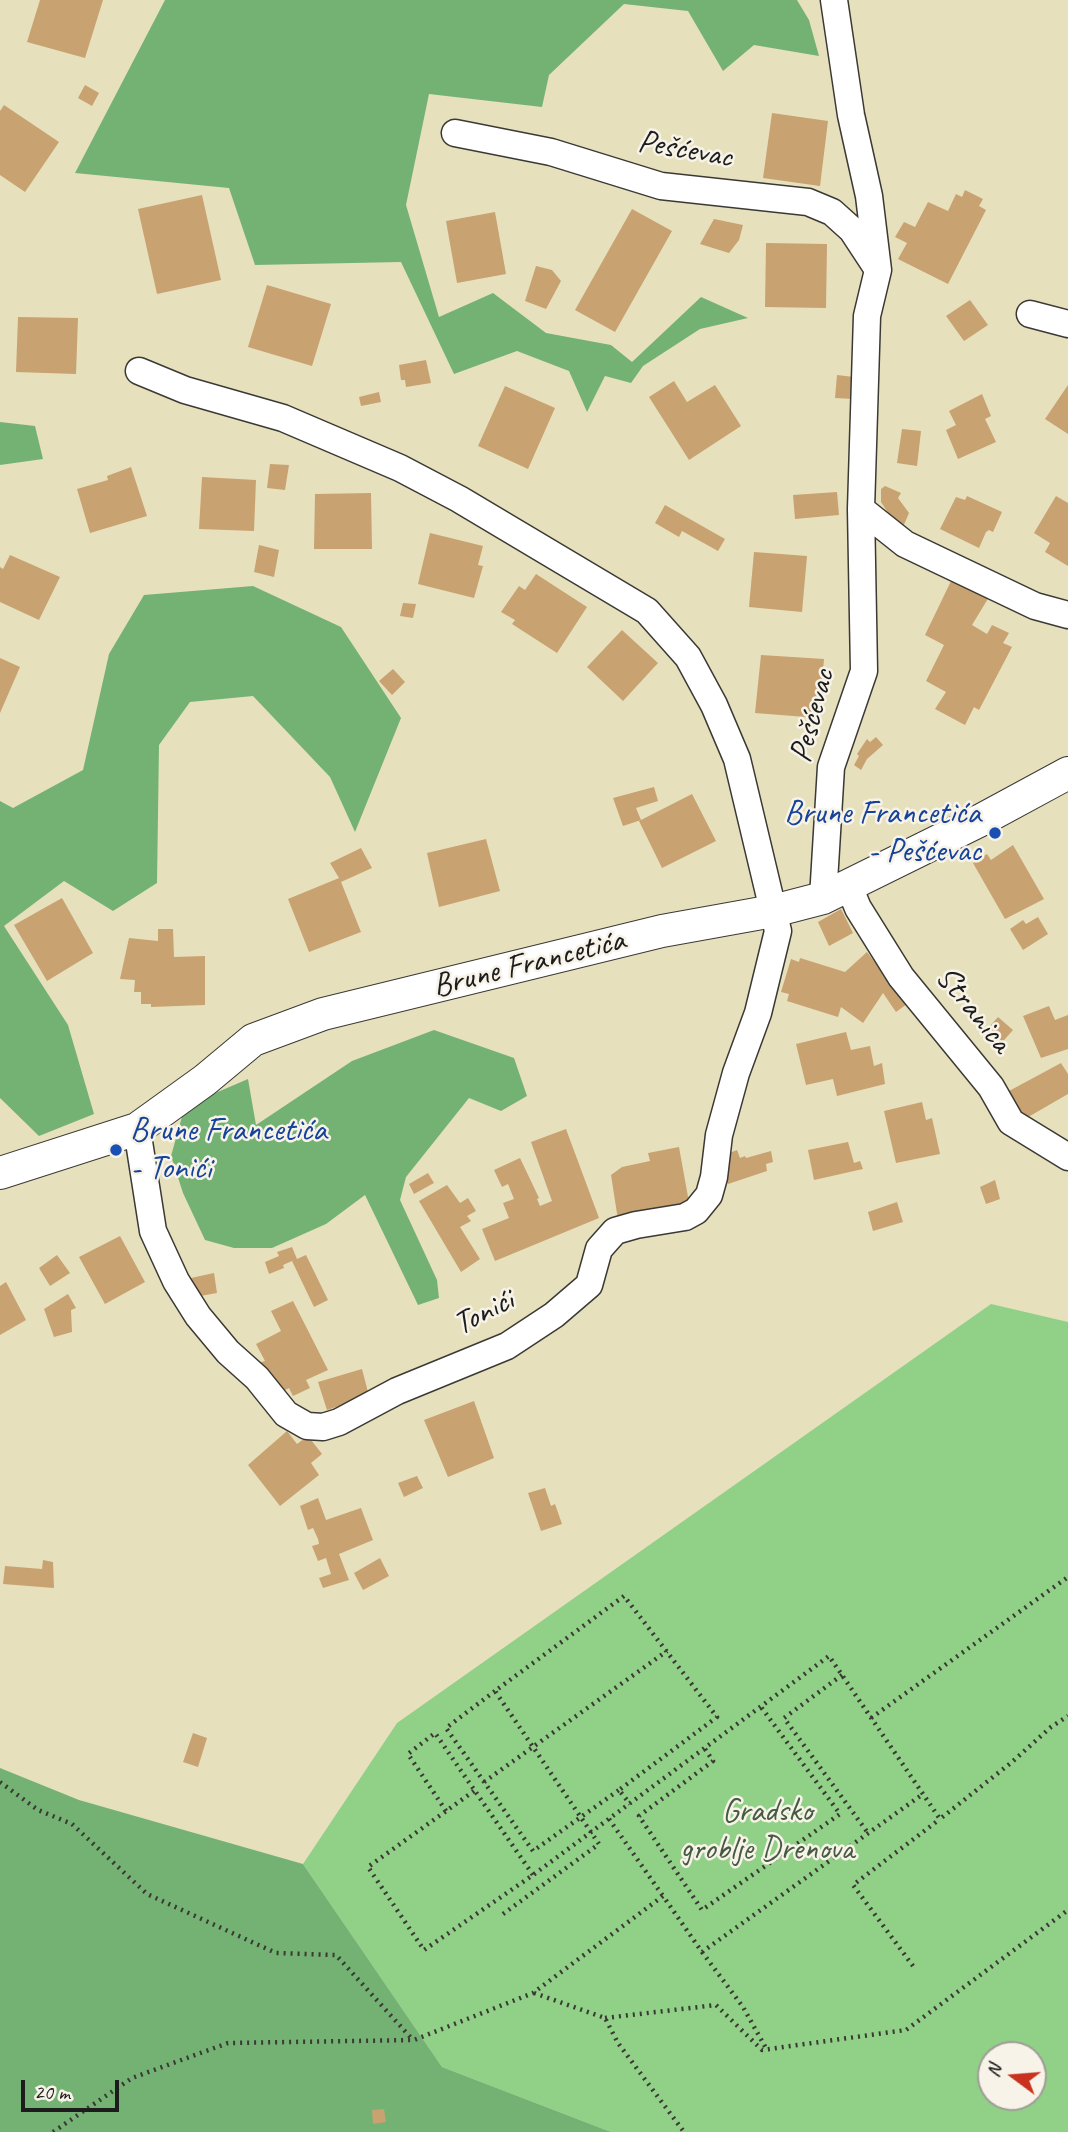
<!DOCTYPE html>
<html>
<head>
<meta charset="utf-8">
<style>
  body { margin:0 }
  #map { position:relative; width:1068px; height:2132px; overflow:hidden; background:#e7e0bd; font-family:Caveat,sans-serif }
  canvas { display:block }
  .north { position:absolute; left:977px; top:2041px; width:70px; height:70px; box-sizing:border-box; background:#f7f3e8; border:2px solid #9f9d96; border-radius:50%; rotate:286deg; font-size:19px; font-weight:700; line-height:28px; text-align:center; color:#1c1c1c }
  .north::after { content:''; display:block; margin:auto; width:24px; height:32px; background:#c8321e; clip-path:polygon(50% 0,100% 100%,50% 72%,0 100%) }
  .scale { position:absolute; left:21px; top:2080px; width:98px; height:32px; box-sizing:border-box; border:4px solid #1c1c1c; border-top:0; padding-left:9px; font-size:21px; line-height:24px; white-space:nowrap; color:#1c1c1c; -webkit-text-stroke:5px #f7f3e8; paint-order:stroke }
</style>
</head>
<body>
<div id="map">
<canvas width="1068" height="2132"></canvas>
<div class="north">N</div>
<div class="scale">20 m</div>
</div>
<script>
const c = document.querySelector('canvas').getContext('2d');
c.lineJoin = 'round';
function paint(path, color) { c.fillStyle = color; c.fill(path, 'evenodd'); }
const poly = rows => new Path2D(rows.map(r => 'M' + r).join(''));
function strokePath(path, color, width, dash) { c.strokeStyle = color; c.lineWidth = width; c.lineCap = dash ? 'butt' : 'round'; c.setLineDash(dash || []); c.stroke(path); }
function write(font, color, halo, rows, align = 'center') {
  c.font = font + ' Caveat,sans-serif'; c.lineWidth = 5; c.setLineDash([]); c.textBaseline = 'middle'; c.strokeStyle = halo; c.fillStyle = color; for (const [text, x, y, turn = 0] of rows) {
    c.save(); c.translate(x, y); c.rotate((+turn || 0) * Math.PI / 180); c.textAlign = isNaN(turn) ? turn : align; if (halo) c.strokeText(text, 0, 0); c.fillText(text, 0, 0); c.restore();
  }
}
const green = poly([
  [991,1304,1068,1322,1068,2132,611,2132,442,2067,303,1864,397,1723],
  [991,2055,1033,2055,1033,2097,991,2097]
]);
const forest = poly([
  [165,0,797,0,809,20,819,56,754,45,723,71,688,11,624,4,549,75,542,107,429,94,406,205,439,317,493,293,546,333,611,345,632,362,701,297,748,318,700,329,643,366,631,383,605,376,587,412,569,371,517,351,454,374,401,262,255,265,229,188,75,173],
  [0,422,35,426,43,459,0,465],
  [253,586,341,627,401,718,355,832,330,777,253,696,190,702,159,745,157,883,113,911,64,881,4,926,68,1025,94,1114,39,1136,0,1098,0,801,13,808,83,770,109,654,144,595],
  [434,1030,514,1058,527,1096,501,1111,469,1098,406,1177,400,1200,437,1280,439,1298,418,1305,365,1195,326,1224,272,1248,234,1248,205,1240,183,1193,171,1156,185,1106,248,1079,256,1125,352,1061],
  [0,1768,79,1800,303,1864,442,2067,611,2132,0,2132]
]);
const building = poly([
  [40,0,103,0,85,58,27,42],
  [85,85,99,93,92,106,78,98],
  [4,105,59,142,25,192,0,175,0,111],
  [772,113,828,121,820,186,763,178],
  [965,190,983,199,979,206,986,210,948,284,898,259,907,243,895,237,904,222,915,227,928,202,948,211,956,194,962,197],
  [202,195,221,280,157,294,138,209],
  [632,209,672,231,615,332,575,310],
  [495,212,506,274,457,283,446,221],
  [714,219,743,225,739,240,729,253,700,244],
  [766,243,827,244,826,308,765,307],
  [536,266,552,270,561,281,546,309,525,301],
  [267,285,331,304,312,366,248,347],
  [970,300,988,325,964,341,946,316],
  [18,317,78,318,76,374,16,372],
  [426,360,431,383,406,387,405,380,401,380,399,365],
  [837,375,854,377,853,399,835,398],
  [674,381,687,402,715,385,741,426,689,460,649,397],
  [1068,385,1068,434,1045,419],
  [505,386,555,408,528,469,478,446],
  [379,392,381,402,361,406,359,397],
  [982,394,991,416,985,419,996,442,958,459,946,430,956,425,949,411],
  [902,429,921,431,917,466,897,463],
  [270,464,289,465,285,490,267,488],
  [131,467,147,516,90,533,77,489,108,480,107,476],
  [202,477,256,480,254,531,199,529],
  [885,486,901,493,898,498,909,513,903,527,892,519,881,502,881,489],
  [837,492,839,515,795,519,793,495],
  [371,493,372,549,314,549,315,494],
  [967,496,1002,512,993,532,989,530,986,532,979,548,940,529,956,497,965,500],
  [1056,496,1068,503,1068,566,1045,552,1050,543,1034,533],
  [665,505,725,539,718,551,682,531,679,537,655,523],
  [430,533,483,546,478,565,483,566,474,598,418,584],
  [259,545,279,550,274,577,254,572],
  [754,552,807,556,802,612,749,607],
  [10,555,60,577,39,620,0,602,0,567,3,569],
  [536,574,587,607,557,653,512,624,515,620,501,612,519,586,525,590],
  [952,579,989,597,972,625,987,634,992,625,1009,633,1003,643,1012,647,979,710,974,707,965,725,935,709,946,692,926,681,944,645,925,635],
  [403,603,416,604,413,618,400,616],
  [622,630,658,663,623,701,587,667],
  [761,655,824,659,819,718,755,713],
  [0,658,20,667,0,713],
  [393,669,405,682,392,695,379,681],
  [876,737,883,745,867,759,861,770,854,765,859,756,857,754,867,739,870,742],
  [654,787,658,801,636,808,641,820,623,826,613,798],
  [692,794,716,841,662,868,639,821],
  [486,839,500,891,439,907,427,853],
  [1013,845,1044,899,1005,919,973,863,987,854,991,860],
  [361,848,372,868,341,882,361,932,309,952,288,899,339,878,330,863],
  [62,898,93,953,47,981,14,925],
  [841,909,853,933,829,946,818,922],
  [1038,917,1048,934,1023,950,1010,929,1023,920,1026,924],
  [158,929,173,929,174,957,205,956,205,1005,151,1007,151,1004,141,1004,141,992,134,992,135,980,120,979,129,938,158,941],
  [867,952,907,1004,896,1012,883,993,863,1023,841,1007,838,1017,787,1001,789,994,781,992,791,959,799,962,800,958,845,972],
  [1049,1006,1055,1020,1068,1015,1068,1049,1041,1058,1023,1016],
  [998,1017,1013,1030,997,1048,983,1034],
  [846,1032,851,1050,870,1046,874,1066,882,1063,885,1084,837,1096,833,1079,806,1085,796,1044],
  [1061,1063,1068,1074,1068,1094,1023,1120,1009,1091],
  [922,1102,926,1120,932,1118,940,1154,896,1163,884,1111],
  [566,1129,599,1218,495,1261,482,1229,509,1218,503,1203,514,1199,508,1184,502,1187,494,1170,520,1158,539,1198,537,1199,540,1206,552,1201,531,1142],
  [848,1142,854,1163,860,1161,863,1169,814,1180,808,1150],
  [679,1147,690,1208,618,1220,611,1175,622,1167,650,1161,648,1153],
  [737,1150,740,1158,745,1156,746,1158,771,1151,773,1162,766,1164,767,1171,728,1184,720,1162,722,1156],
  [428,1173,434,1183,414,1194,409,1184],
  [995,1180,1000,1199,986,1204,980,1187],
  [447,1185,460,1203,468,1198,476,1211,467,1216,471,1221,460,1227,480,1259,461,1272,419,1201],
  [897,1202,903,1222,873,1231,868,1212],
  [120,1236,145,1282,105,1304,79,1257],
  [292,1247,297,1259,306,1255,328,1300,314,1307,292,1261,283,1265,284,1268,269,1274,265,1262,279,1256,277,1252],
  [57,1255,70,1273,50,1286,39,1268],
  [214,1273,217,1293,195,1297,191,1278],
  [6,1282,26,1320,0,1335,0,1286],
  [68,1294,76,1308,71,1310,72,1332,54,1337,44,1309],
  [293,1301,328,1370,306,1380,310,1388,293,1396,289,1388,276,1395,258,1363,265,1361,256,1344,281,1331,271,1311],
  [362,1369,369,1396,327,1410,318,1382],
  [474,1401,494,1458,448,1477,424,1420],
  [287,1431,297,1444,308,1436,322,1454,311,1463,319,1475,280,1506,248,1465],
  [417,1476,423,1488,404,1497,398,1483],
  [545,1488,551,1506,555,1504,562,1524,541,1531,528,1493],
  [318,1498,326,1520,361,1508,373,1540,339,1554,349,1580,323,1588,319,1578,331,1574,326,1558,318,1561,312,1546,319,1544,318,1539,313,1528,308,1530,300,1506],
  [380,1558,389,1576,363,1590,354,1573],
  [43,1560,53,1562,54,1588,3,1584,5,1566,42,1569],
  [193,1733,207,1738,198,1767,183,1762],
  [384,2109,386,2122,373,2124,372,2110]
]);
const path = poly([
  [842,1675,784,1718,868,1833],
  [495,1691,446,1728,533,1851,619,1790],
  [871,1718,1068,1577],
  [705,1749,713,1761,639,1816,702,1910,840,1814,761,1707],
  [0,1782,38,1810,72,1824,147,1894,276,1953,336,1955,413,2040],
  [484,1782,667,1651],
  [474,1791,368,1867,424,1950,533,1875,829,1656,940,1819,1012,1762,1051,1727,1068,1716],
  [446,1811,408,1754,435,1733,533,1875],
  [609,1819,663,1896],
  [503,1914,599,1844,495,1691,624,1596,717,1717,619,1790,630,1804],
  [702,1952,743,2007,767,2050],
  [913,1966,853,1885,940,1819],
  [534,1993,605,2018,618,2043,684,2132],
  [605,2018,716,2005,762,2050,906,2030,1068,1910],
  [53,2132,132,2078,228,2043,414,2040,533,1993,663,1896,702,1952,923,1794]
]);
const minor = poly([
  [455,133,551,152,661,186,808,202,832,212,852,230,875,265],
  [1030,314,1068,324],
  [861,509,905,544,1035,606,1068,615],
  [848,884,858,908,901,977,991,1087,1011,1122,1068,1157],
  [823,898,831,767,864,671,861,509,867,316,878,270,869,196,851,115,834,0],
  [137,1129,153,1231,176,1281,198,1316,228,1352,257,1378,286,1414,307,1426,323,1427,339,1422,397,1391,507,1346,554,1315,589,1285,599,1249,615,1231,636,1225,685,1217,696,1211,709,1195,714,1177,719,1135,736,1073,758,1013,778,931,737,759,714,705,688,657,647,611,459,499,400,468,283,418,185,390,139,371]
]);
const tertiary = poly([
  [0,1173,137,1129,205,1080,253,1040,323,1014,662,931,773,911,823,898,983,819,1068,773]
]);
const markers = [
  [995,833,7,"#1a4fb4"],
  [116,1150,7,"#1a4fb4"]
];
const streetNames = [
  ["Pešćevac",685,150,10],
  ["Pešćevac",813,716,-75],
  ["Brune Francetića",529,964,-14],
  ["Stranica",973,1010,51],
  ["Tonići",484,1313,-27]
];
const transitNames = [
  ["Brune Francetića",981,814],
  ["- Pešćevac",981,852],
  ["Brune Francetića",130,1131,"left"],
  ["- Tonići",130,1169,"left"]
];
const parkNames = [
  ["Gradsko",767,1812],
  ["groblje Drenova",767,1850]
];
paint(green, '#90d087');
paint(forest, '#74b274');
paint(building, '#c8a271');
strokePath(minor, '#3a3934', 29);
strokePath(tertiary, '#3a3934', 34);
strokePath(path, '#3a3934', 4.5, [2, 5]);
strokePath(minor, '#fff', 26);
strokePath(tertiary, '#fff', 32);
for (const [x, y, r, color] of markers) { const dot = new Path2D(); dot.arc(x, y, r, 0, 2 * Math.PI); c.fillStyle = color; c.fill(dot); strokePath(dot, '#f7f3e8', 2.5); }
write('33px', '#1c1c1c', '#f7f3e8', streetNames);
write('33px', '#164399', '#f7f3e8', transitNames, 'right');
write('33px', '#455b41', '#f7f3e8', parkNames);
</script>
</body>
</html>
